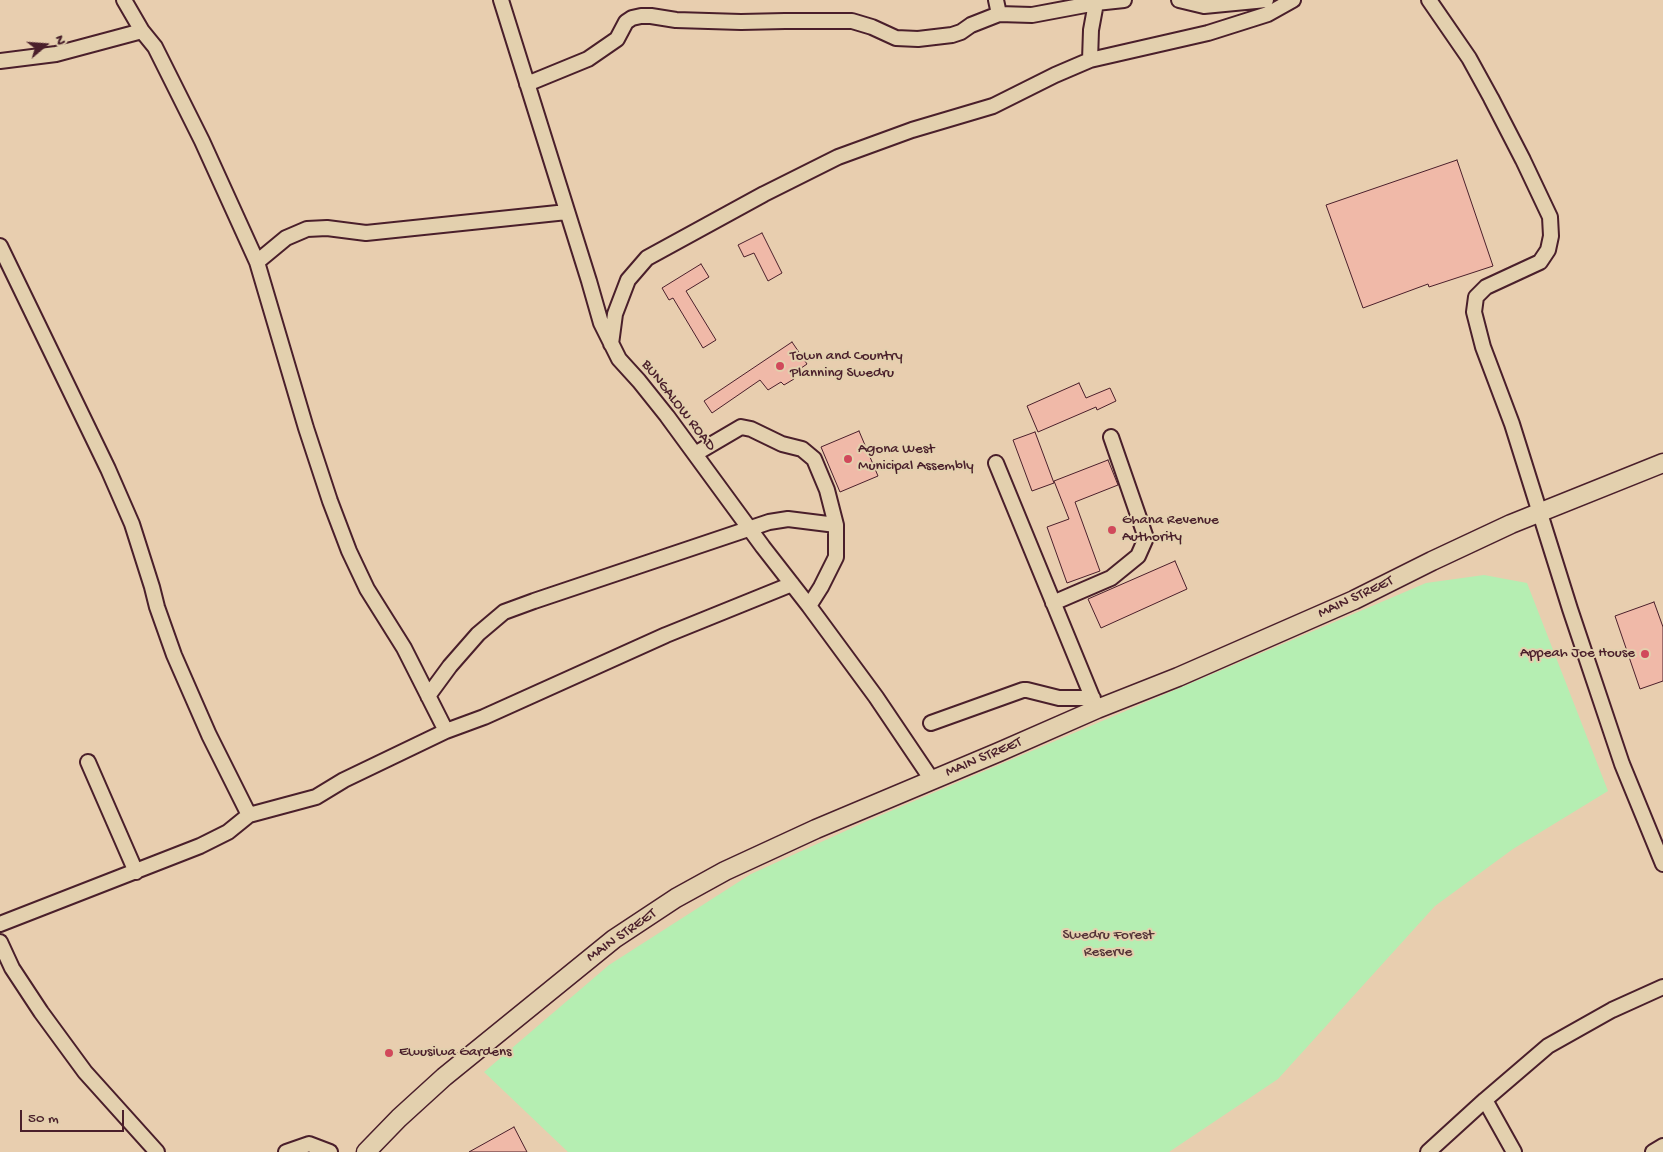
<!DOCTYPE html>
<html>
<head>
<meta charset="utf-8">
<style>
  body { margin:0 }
  #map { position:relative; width:1663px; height:1152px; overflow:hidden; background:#e8ceaf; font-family:"Gochi Hand",sans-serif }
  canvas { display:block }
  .north { position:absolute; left:20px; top:20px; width:50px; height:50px; -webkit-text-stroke:4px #e3d0ae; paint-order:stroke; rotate:72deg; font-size:14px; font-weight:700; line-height:20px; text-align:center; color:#4a1f2b }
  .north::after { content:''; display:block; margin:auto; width:18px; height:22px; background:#4a1f2b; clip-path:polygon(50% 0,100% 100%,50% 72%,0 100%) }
  .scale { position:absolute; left:20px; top:1110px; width:104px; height:22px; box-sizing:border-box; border:2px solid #4a1f2b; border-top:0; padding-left:6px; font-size:15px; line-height:18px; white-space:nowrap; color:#4a1f2b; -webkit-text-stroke:4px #e3d0ae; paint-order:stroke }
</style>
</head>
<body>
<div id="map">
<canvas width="1663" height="1152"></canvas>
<div class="north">N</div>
<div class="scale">50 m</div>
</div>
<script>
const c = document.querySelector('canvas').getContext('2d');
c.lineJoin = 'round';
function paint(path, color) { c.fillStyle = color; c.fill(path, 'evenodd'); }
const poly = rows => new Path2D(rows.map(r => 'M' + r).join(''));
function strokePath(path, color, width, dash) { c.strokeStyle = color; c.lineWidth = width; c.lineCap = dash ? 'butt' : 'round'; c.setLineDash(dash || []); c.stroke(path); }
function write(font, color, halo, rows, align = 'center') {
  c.font = font + ' "Gochi Hand",sans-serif'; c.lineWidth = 4; c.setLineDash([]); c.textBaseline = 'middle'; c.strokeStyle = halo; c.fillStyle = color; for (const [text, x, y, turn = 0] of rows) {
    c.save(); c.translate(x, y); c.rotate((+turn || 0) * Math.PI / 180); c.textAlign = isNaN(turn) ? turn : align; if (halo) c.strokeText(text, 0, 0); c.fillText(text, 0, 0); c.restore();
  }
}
const green = poly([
  [1484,575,1527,583,1608,791,1513,849,1435,906,1278,1079,1169,1152,568,1152,484,1072,609,965,751,874,865,822,1426,583]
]);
const building = poly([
  [1457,160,1493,266,1429,287,1428,284,1363,308,1326,205,1457,160],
  [762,233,782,273,768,281,754,253,744,257,738,245,762,233],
  [701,264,709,277,686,291,716,340,703,348,673,298,669,300,662,288,701,264],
  [792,342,807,364,791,375,794,379,784,385,781,382,768,390,760,380,712,413,704,401,792,342],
  [1079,383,1086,398,1110,388,1116,401,1097,410,1096,407,1038,432,1027,406,1079,383],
  [859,431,878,476,840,492,821,447,859,431],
  [1035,432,1054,483,1032,491,1013,440,1035,432],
  [1108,460,1118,485,1075,502,1100,571,1067,583,1047,527,1069,519,1054,481,1108,460],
  [1175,561,1187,589,1101,628,1088,599,1175,561],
  [1654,602,1663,627,1663,681,1640,689,1615,616,1654,602],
  [514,1127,527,1152,469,1152,514,1127]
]);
const minor = poly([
  [124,0,142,31,155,47,202,141,257,262,306,428,330,501,349,551,367,589,404,648,446,731],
  [501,0,589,281,601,323,619,359,639,381,667,416,763,547,809,606,876,697,932,780],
  [996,0,999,14],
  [1179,0,1204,6,1266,0],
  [1429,0,1469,58,1491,98,1523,160,1550,217,1551,236,1548,250,1540,262,1486,287,1476,297,1474,312,1483,347,1512,424,1570,609,1622,764,1663,864],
  [1090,60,1091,30,1096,3],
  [0,61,56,54,142,31],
  [527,84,588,59,617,39,626,22,632,18,641,16,651,16,676,20,741,22,785,21,852,21,872,27,896,38,918,39,952,35,961,32,971,25,999,14,1032,15,1096,3,1124,0],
  [0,246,108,469,132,524,152,587,157,607,174,655,209,735,249,815],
  [257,262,286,238,307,229,327,228,366,233,567,212],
  [611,344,615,314,628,280,647,258,764,194,838,157,912,130,993,106,1055,75,1090,60,1208,33,1268,14,1293,0],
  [695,454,741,427,751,429,782,444,802,449,814,459,827,490,836,525,836,557,821,587,809,606],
  [996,463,1097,709],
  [1053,603,1111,578,1138,556,1146,538,1111,437],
  [428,696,450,666,478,634,504,612,534,601,769,522,788,519,836,525],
  [931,723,1023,690,1027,690,1059,698,1093,698],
  [88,762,136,872],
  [0,924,200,846,228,832,249,815,316,797,344,780,446,731,484,717,666,635,792,584],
  [0,942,12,968,41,1012,85,1072,157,1152],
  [1485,1100,1514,1152],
  [286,1152,309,1144,330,1152],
  [1428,1152,1485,1100,1548,1046,1612,1010,1663,987],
  [1653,1152,1663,1146]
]);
const major = poly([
  [366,1152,399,1118,444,1077,614,939,676,898,725,871,816,829,999,752,1097,709,1178,677,1354,600,1432,561,1511,524,1663,463]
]);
const markers = [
  [780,366,5,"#d1495b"],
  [848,459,5,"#d1495b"],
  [1112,530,5,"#d1495b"],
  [1645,654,5,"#d1495b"],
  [389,1053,5,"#d1495b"]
];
const poiNames = [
  ["Town and Country",790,357],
  ["Planning Swedru",790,374],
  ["Agona West",858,450],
  ["Municipal Assembly",858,467],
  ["Ghana Revenue",1122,521],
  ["Authority",1122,538],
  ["Appeah Joe House",1635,654,"right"],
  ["Ewusiwa Gardens",399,1053]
];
const streetNames = [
  ["BUNGALOW ROAD",678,406,52],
  ["MAIN STREET",1356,598,-25],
  ["MAIN STREET",984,758,-23],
  ["MAIN STREET",622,936,-35]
];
const parkNames = [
  ["Swedru Forest",1108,936],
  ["Reserve",1108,953]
];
paint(green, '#b5eeb2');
paint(building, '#f0b9a8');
strokePath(building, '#4a1f2b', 1);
strokePath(minor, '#4a1f2b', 18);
strokePath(major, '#4a1f2b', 21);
strokePath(minor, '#e3d0ae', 14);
strokePath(major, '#e3d0ae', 18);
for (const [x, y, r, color] of markers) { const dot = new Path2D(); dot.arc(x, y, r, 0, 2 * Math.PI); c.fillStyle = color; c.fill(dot); strokePath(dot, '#e3d0ae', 2); }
write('15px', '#4a1f2b', '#e3d0ae', poiNames, 'left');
write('15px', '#4a1f2b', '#e3d0ae', streetNames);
write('15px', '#553438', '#e3d0ae', parkNames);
</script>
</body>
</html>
